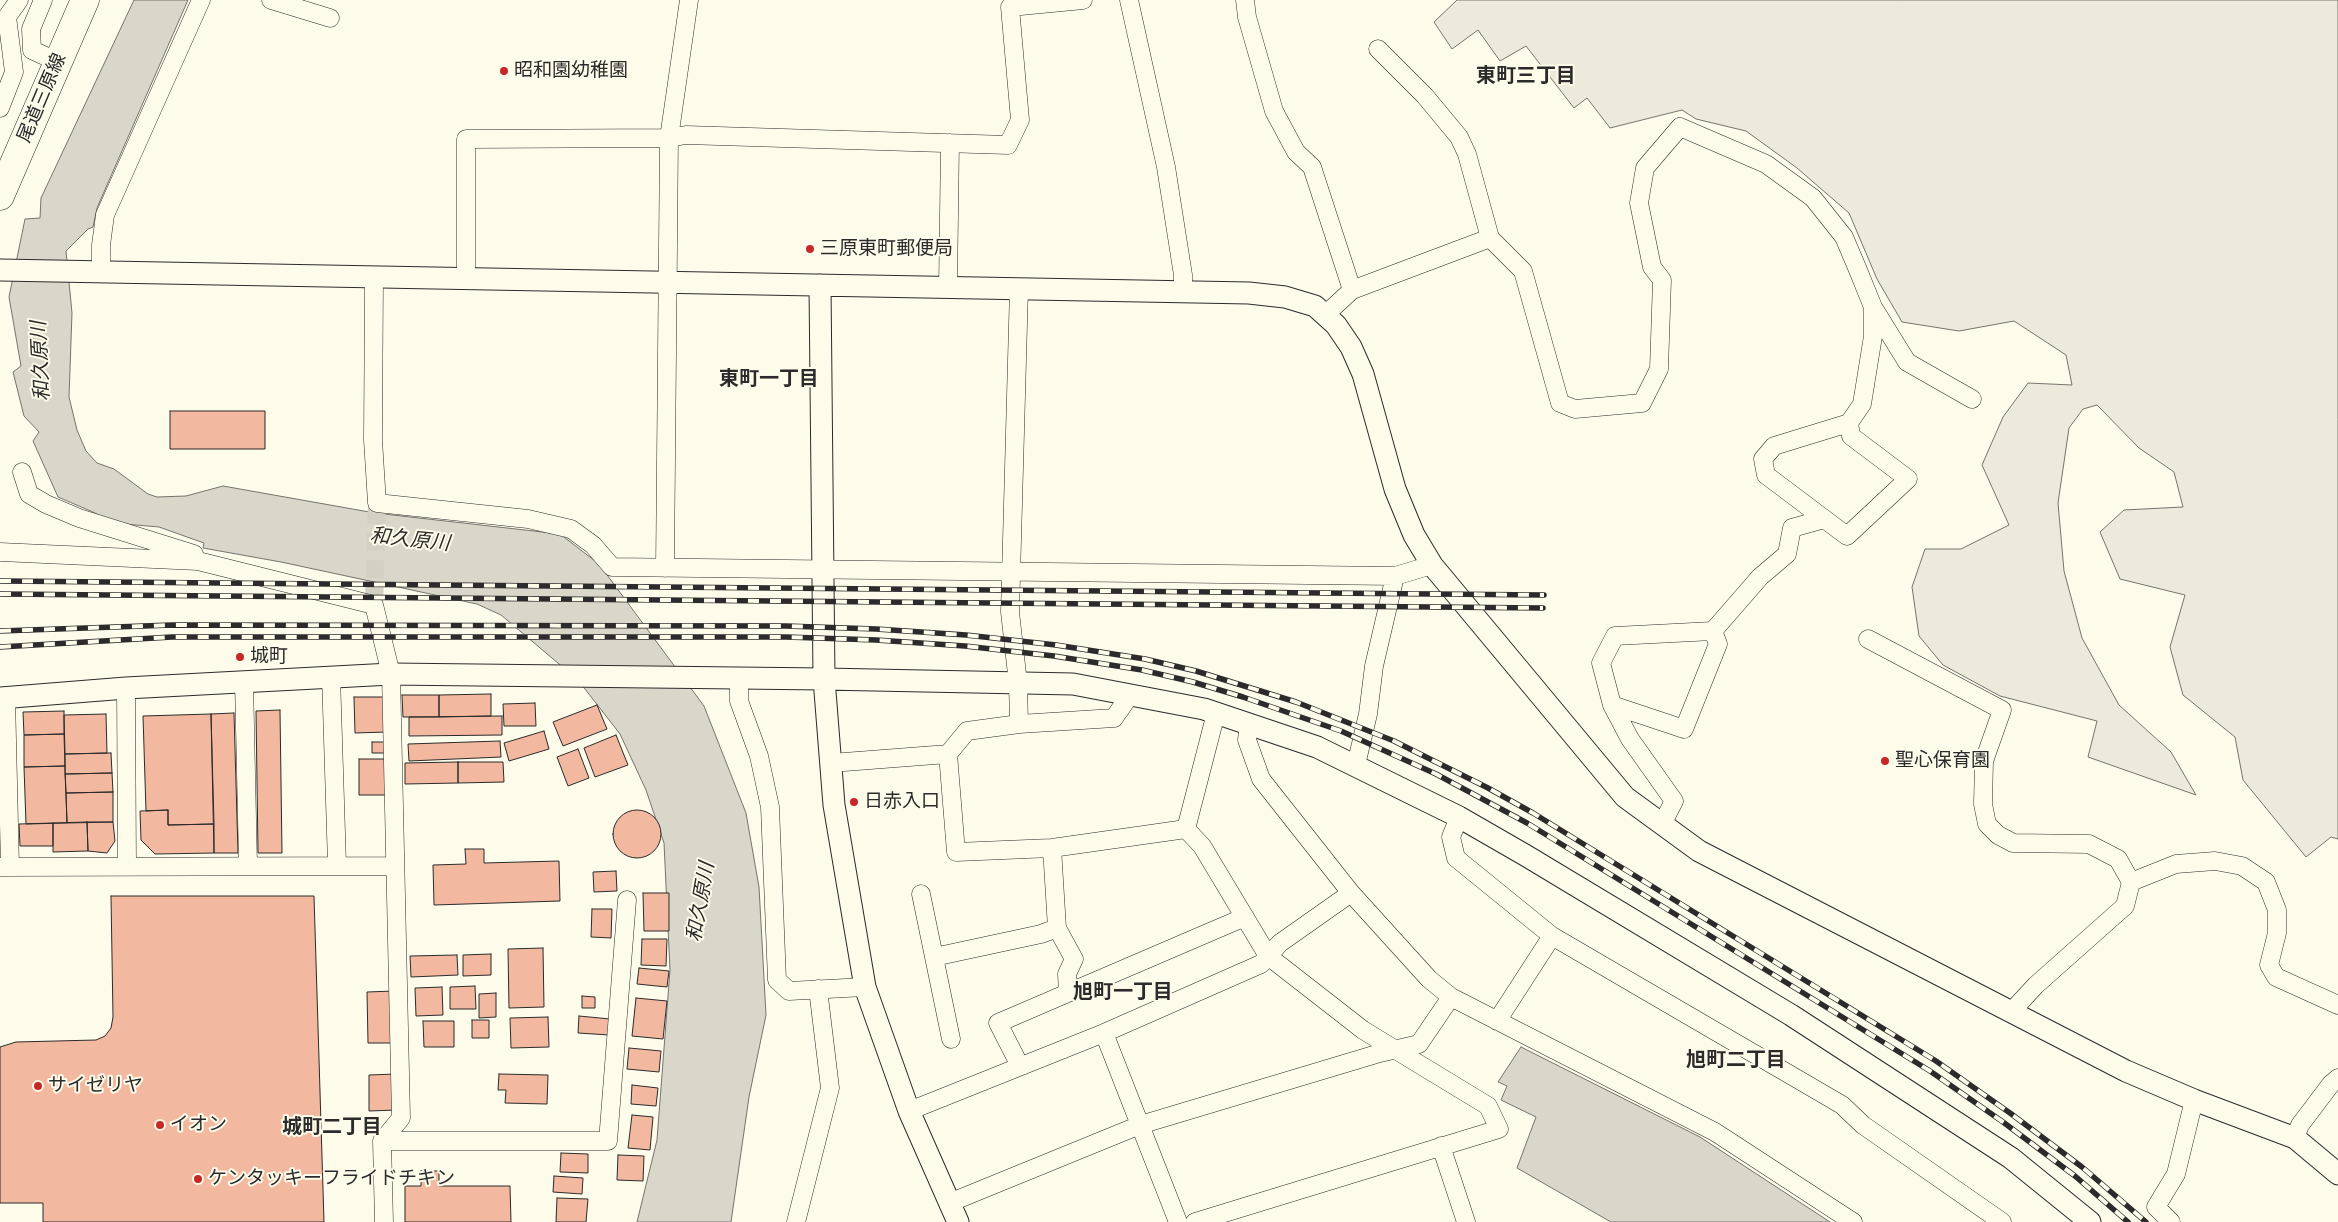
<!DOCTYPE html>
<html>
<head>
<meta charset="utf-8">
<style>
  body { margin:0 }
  canvas { display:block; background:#fdfbea }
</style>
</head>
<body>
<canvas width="2338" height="1222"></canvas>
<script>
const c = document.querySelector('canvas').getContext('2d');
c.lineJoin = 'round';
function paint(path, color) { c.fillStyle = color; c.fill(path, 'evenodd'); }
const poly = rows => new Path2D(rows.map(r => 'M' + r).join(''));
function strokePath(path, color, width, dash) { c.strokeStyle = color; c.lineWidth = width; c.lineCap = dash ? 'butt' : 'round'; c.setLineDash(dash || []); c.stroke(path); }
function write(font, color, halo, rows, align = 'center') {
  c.font = font + ' "PT Sans Narrow","Noto Sans JP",sans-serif'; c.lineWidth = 4; c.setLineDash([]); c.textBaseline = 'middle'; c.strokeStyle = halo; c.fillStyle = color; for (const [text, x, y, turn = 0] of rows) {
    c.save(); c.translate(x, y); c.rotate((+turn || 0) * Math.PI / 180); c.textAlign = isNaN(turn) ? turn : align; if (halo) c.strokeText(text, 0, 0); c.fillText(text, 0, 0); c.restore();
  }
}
const green = poly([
  [1457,0,2338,0,2338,839,2331,837,2306,857,2243,780,2235,737,2183,695,2170,647,2185,595,2120,579,2100,532,2124,510,2183,507,2174,472,2139,448,2097,405,2083,409,2069,428,2058,503,2064,571,2082,638,2119,705,2171,752,2196,795,2088,757,2097,721,2000,696,1943,665,1919,636,1912,587,1925,549,1961,549,2009,525,1982,465,2003,417,2028,383,2072,385,2066,355,2014,321,1959,331,1902,322,1877,279,1849,213,1797,168,1746,131,1696,119,1682,110,1610,128,1587,98,1574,108,1526,46,1500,61,1478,30,1452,49,1434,22,1457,0]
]);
const water = poly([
  [134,0,188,0,97,208,93,227,88,229,66,251,72,313,69,397,77,430,86,451,97,463,114,469,148,494,157,497,186,496,223,486,375,513,560,534,599,564,704,706,746,813,759,887,766,1015,749,1097,731,1222,637,1222,657,1140,670,970,664,843,646,790,620,734,578,680,501,615,477,604,281,562,203,548,204,543,159,527,113,523,93,512,58,497,33,441,39,432,24,416,13,372,21,366,9,297,25,219,40,218,41,198,134,0],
  [1521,1047,1700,1137,1830,1222,1611,1222,1517,1168,1536,1117,1501,1100,1507,1086,1498,1082,1521,1047]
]);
const building = poly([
  [170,411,265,411,265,449,170,449,170,411],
  [491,694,491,716,439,717,439,695,491,694],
  [402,695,439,695,439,717,403,717,402,695],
  [354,697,387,697,387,732,355,733,354,697],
  [535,703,536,726,504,726,503,704,535,703],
  [597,705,607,729,563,746,553,722,597,705],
  [280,710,282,853,258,853,256,711,280,710],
  [64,711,64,734,24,735,23,712,64,711],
  [234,713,238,853,214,853,211,714,234,713],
  [106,714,107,753,65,754,64,715,106,714],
  [211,714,214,824,168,825,168,810,146,811,143,716,211,714],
  [502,716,502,735,409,736,409,717,502,716],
  [544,731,549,749,509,761,504,743,544,731],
  [64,734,65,766,24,767,24,735,64,734],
  [616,735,628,765,595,777,584,748,616,735],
  [500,741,501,757,409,761,408,744,500,741],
  [372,742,388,742,388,753,372,753,372,742],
  [578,749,589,778,568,786,557,757,578,749],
  [111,753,112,773,65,774,65,754,111,753],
  [359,759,389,759,389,795,359,795,359,759],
  [458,762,503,762,504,782,458,783,458,762],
  [458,762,458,783,405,784,405,763,458,762],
  [65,766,67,823,26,824,24,767,65,766],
  [112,773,113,792,66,793,65,774,112,773],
  [113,792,113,822,67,823,66,793,113,792],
  '613 834a24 24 0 1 1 48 0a24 24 0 1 1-48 0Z',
  [168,810,168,825,214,824,214,853,155,854,141,840,140,811,168,810],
  [87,822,88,851,53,852,53,823,87,822],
  [87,822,113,822,115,841,107,853,88,851,87,822],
  [53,823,53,846,20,846,19,824,53,823],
  [465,849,484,849,484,863,559,861,560,901,434,905,433,865,466,864,465,849],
  [616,871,617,891,594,892,593,872,616,871],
  [643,893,669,893,669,931,644,931,643,893],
  [111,896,314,896,324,1222,43,1222,43,1203,0,1203,0,1047,16,1042,96,1040,105,1036,111,1028,113,1017,111,896],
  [592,909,612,909,611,938,591,937,592,909],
  [642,939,667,939,666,966,641,965,642,939],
  [543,948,544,1007,509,1008,508,949,543,948],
  [491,954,491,975,463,976,463,955,491,954],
  [457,955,458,975,411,977,410,956,457,955],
  [639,968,669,971,667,987,637,984,639,968],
  [475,986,476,1009,450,1009,450,987,475,986],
  [442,987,443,1015,416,1016,415,988,442,987],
  [394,991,395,1043,368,1043,367,992,394,991],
  [496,993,496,1017,479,1018,479,994,496,993],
  [582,996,595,997,595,1008,582,1008,582,996],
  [636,998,667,1001,663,1039,632,1036,636,998],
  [579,1016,610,1019,609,1035,578,1033,579,1016],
  [548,1017,549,1047,511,1048,510,1018,548,1017],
  [472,1020,489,1020,489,1038,472,1038,472,1020],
  [423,1021,454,1021,454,1047,424,1047,423,1021],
  [629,1048,661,1051,659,1072,627,1069,629,1048],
  [396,1074,397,1110,369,1111,369,1075,396,1074],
  [499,1074,548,1075,547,1104,505,1103,506,1090,498,1090,499,1074],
  [632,1085,658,1088,656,1106,631,1104,632,1085],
  [632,1115,653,1117,650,1150,628,1148,632,1115],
  [561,1153,588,1154,588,1173,560,1172,561,1153],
  [618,1155,644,1156,643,1181,617,1180,618,1155],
  [421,1171,439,1171,439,1186,510,1186,511,1222,405,1222,405,1186,421,1186,421,1171],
  [554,1176,583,1178,582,1194,553,1192,554,1176],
  [557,1198,588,1199,586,1222,556,1222,557,1198]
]);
const minorTunnel = poly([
  [374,605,377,503]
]);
const minor = poly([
  [43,0,31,29,32,50,58,62],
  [271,0,330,18],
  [1129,0,1166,167,1183,275,1183,292],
  [1245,0,1247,17,1274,111,1296,152,1312,167,1352,290],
  [1378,49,1425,96,1459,137,1467,154,1490,238],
  [0,108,14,72,7,17,19,0],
  [101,273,101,245,105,215,201,0],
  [374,277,373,440,377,503,528,519,571,529,593,545,612,567,1395,576],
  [466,278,466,139,669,138,686,135,1008,145,1020,120,1010,7,1083,0],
  [948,287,950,143],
  [1019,288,1010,612,1018,683,1019,724],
  [1873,307,1907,362,1972,399],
  [1325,315,1352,290,1490,238,1523,271,1560,403,1575,409,1642,403,1659,369,1662,280,1652,267,1639,203,1645,168,1680,127,1766,164,1813,198,1844,237,1858,270,1873,307,1873,336,1862,404,1849,423,1774,446,1763,459,1766,475,1847,536,1908,479,1851,436,1849,423],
  [22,472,29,494,46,504,79,518,194,554],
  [0,552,198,561,374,605,391,674,401,1118,382,1141,384,1222],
  [665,568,669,138,689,0],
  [1713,631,1760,577,1787,554,1792,528,1824,519],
  [1868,639,2002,710,1984,761,1983,804,1987,824,1998,835,2013,843,2089,844,2118,859,2131,882,2125,906,2036,985,2011,1012],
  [331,676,337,864],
  [739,679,739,701,759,756,770,807,777,980,789,991,865,987],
  [244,681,248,865],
  [126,688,127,866],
  [1130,695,1114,718,1019,724,967,731,948,754,956,852,1052,848,1186,829],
  [6,698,10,867],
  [1612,705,1684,729,1718,644,1713,631,1615,636,1601,663,1612,705,1630,739,1674,801,1662,824],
  [1249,724,1247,740,1261,779,1351,893,1429,979,1451,997,1715,1132,1853,1222],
  [831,763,948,754],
  [1356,765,1368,714,1374,666,1395,576,1432,565],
  [1459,817,1451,837,1456,858,1552,936,1842,1105,1863,1125,2002,1222],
  [1186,829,1202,846,1268,956,1363,1030,1488,1106,1499,1129,1195,1222],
  [1186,829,1216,713],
  [1052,848,1057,928,1074,959,1067,974,1068,993],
  [0,867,395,866],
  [2131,882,2176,864,2215,861,2242,866,2266,882,2277,910,2277,933,2269,965,2276,977,2338,1005],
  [921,894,951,1039],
  [934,957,1041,934,1057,928],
  [1497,1021,1552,936],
  [1104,1033,1178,1222],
  [1020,1066,998,1023,1245,917],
  [909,1111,1104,1033,1261,964,1280,943,1351,893],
  [2295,1138,2300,1125,2331,1084,2338,1078],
  [382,1141,608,1141,627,900],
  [1441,1146,1466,1222],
  [949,1203,1140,1125,1380,1053,1419,1044,1451,997],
  [796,1222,830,1088,818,989],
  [2171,1222,2156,1207,2176,1174,2194,1100]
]);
const tertiary = poly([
  [0,270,1249,293,1285,297,1315,306,1336,325,1351,347,1363,374,1395,489,1414,535,1432,565,1625,797,1699,851,2126,1071,2194,1100,2295,1138,2338,1174],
  [820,285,824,679,834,805,865,987,909,1111,958,1222],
  [0,698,126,688,391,674,824,679,1073,684,1204,709,1317,747,1459,817,1525,855,1791,1015,2011,1158,2090,1222]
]);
const primary = poly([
  [0,196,85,0]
]);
const rail = poly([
  [0,581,1544,595],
  [0,594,1543,608],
  [0,631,172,625,786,626,876,629,966,635,1056,645,1145,659,1196,671,1296,702,1394,741,1488,788,1533,813,1936,1061,2010,1113,2082,1167,2146,1222],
  [0,647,172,637,786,637,876,640,965,646,1054,656,1142,670,1193,682,1243,697,1341,731,1436,774,1527,823,1930,1071,2003,1122,2075,1176,2128,1222]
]);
const markers = [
  [504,71,5,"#c62828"],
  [810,249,5,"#c62828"],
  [240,657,5,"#c62828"],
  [1885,761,5,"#c62828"],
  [854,802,5,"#c62828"],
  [38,1086,5,"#c62828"],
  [160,1125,5,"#c62828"],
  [198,1179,5,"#c62828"]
];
const poiNames = [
  ["昭和園幼稚園",514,71],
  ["三原東町郵便局",820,249],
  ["城町",250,657],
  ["聖心保育園",1895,761],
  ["日赤入口",864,802],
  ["サイゼリヤ",48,1086],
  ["イオン",170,1125],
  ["ケンタッキーフライドチキン",208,1179]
];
const streetNames = [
  ["尾道三原線",42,98,-67]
];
const neighbourhoodNames = [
  ["東町三丁目",1526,76],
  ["東町一丁目",769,379],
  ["旭町一丁目",1123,992],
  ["旭町二丁目",1736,1060],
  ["城町二丁目",332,1127]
];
const waterNames = [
  ["和久原川",41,361,-93],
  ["和久原川",410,540,6],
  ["和久原川",701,902,-80]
];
paint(green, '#ecebdb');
strokePath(green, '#74746e', 1);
paint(water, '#d8d7c9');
strokePath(water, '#74746e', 1);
paint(building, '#f2b8a0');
strokePath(building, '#2b2b2b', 1);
strokePath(minorTunnel, '#d3d1c4', 18, [18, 9]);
strokePath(minor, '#2b2b2b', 19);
strokePath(tertiary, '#2b2b2b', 23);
strokePath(primary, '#2b2b2b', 29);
strokePath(minor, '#fdfbea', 18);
strokePath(tertiary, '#fdfbea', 21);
strokePath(primary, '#fdfbea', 28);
strokePath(rail, '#2b2b2b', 5.5);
strokePath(rail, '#fdfbea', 4, [11]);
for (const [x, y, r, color] of markers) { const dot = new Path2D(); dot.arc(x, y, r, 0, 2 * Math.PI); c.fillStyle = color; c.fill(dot); strokePath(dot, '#fdfbea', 2); }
write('19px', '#2b2b2b', '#fdfbea', poiNames, 'left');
write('19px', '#2b2b2b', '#fdfbea', streetNames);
write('bold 20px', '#2b2b2b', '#fdfbea', neighbourhoodNames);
write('italic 20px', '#2b2b2b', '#fdfbea', waterNames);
</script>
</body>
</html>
